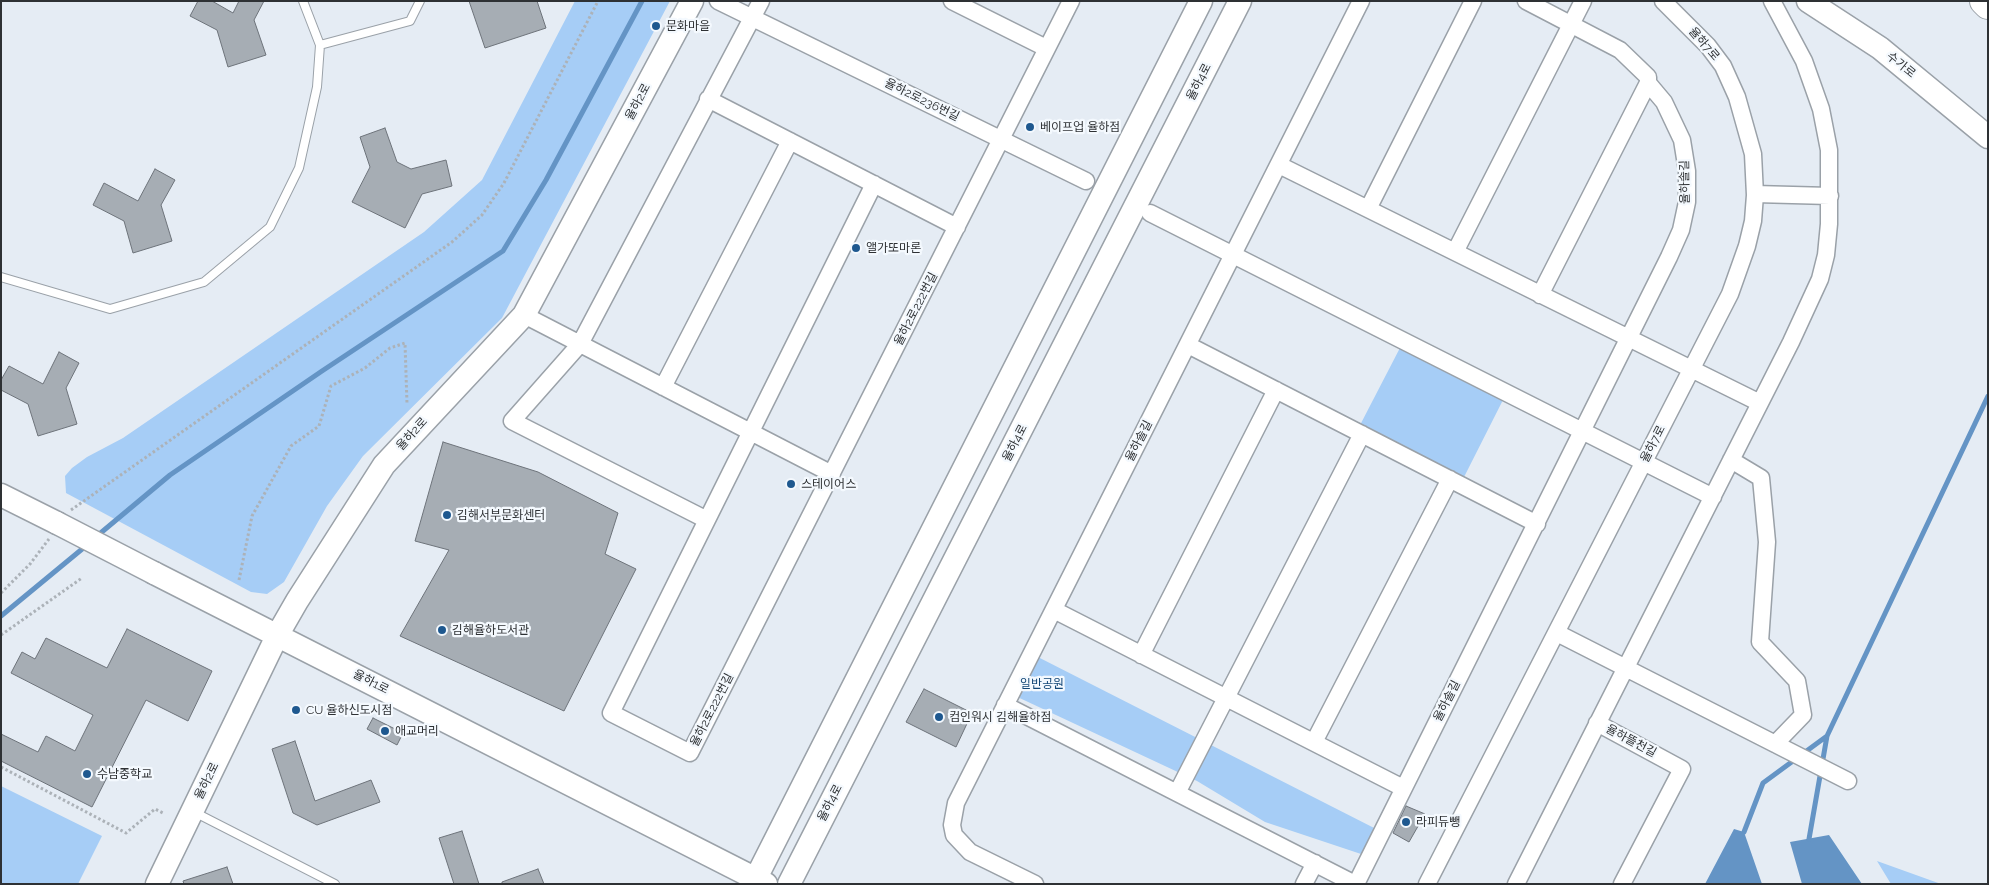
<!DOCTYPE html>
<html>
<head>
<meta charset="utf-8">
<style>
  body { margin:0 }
  #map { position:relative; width:1989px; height:885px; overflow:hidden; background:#e5ecf4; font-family:Raleway,sans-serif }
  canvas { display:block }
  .frame { position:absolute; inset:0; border:2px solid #2e3134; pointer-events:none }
</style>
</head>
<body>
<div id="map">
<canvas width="1989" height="885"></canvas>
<div class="frame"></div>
</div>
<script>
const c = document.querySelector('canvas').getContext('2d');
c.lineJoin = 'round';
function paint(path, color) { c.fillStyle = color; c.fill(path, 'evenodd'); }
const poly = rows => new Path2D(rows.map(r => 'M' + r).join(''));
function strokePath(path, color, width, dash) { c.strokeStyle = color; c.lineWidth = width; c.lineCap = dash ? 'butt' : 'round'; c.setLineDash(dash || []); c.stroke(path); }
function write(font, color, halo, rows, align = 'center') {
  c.font = font + ' Raleway,"Noto Sans KR",sans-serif'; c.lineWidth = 4.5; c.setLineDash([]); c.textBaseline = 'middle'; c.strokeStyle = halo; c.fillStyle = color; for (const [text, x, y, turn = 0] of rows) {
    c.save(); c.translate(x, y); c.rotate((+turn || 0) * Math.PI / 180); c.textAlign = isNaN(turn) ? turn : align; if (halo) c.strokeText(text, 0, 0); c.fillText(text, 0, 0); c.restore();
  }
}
const green = poly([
  [575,1,670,1,502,318,363,456,327,506,284,582,267,594,251,592,66,493,65,476,72,468,87,457,123,438,424,232,482,180],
  [1402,344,1505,396,1461,483,1358,429],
  [1032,654,1382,832,1370,857,1265,822,1197,781,1011,694],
  [1,786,102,836,78,884,1,884],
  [1877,861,1941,884,1891,884]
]);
const water = poly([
  [1734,829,1744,832,1762,884,1705,884],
  [1829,835,1862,884,1802,884,1790,842]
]);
const stream = poly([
  [97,536,170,475,322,371,503,251,546,180,642,1],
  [1,616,87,545],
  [1744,832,1763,783,1827,736],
  [1809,839,1827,736,1988,396]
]);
const building = poly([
  [198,1,212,1,233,13,239,1,264,1,254,20,266,55,228,67,217,30,190,16,198,1],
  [469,1,537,1,546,28,485,48,469,1],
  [385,128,397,162,411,169,446,160,452,186,422,194,405,228,352,202,370,167,360,137,385,128],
  [155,169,175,180,161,205,172,241,133,253,124,221,93,205,104,183,138,201,155,169],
  [59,352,79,363,66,388,77,424,38,436,28,404,1,390,1,380,9,366,43,384,59,352],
  [443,442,538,472,618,513,605,554,636,569,564,711,400,636,449,550,415,541,443,442],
  [127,629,212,671,188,721,146,700,92,807,1,761,1,734,38,752,46,736,75,751,93,715,11,673,22,652,35,659,46,638,107,668,127,629],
  [924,689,972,713,956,747,906,722,924,689],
  [373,718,403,733,397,745,367,729,373,718],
  [295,741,315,801,371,780,380,802,317,825,293,813,272,749,295,741],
  [1406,806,1425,814,1409,842,1393,833,1406,806],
  [462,831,479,884,454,884,439,838,462,831],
  [227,867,233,884,184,884,183,881,227,867],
  [538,869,544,884,502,884,502,882,538,869]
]);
const path = poly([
  [71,510,452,242,482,215,504,183,598,1],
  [239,580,252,516,291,446,319,426,331,386,365,368,390,348,405,343,407,404],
  [1,593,30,564,49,539],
  [1,635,82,578],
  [1,767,126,833,155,809,163,813]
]);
const lane = poly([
  [320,45,410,21,420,1],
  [1,277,110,309,204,282,270,227,299,168,317,87,320,45,303,1],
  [194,812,335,884]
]);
const street = poly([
  [718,1,1086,181],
  [952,1,1046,48],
  [708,99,957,227],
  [1279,165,1760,403],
  [874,184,611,713,690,753,1071,1],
  [1755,194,1830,196],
  [1368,209,1473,1],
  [1150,213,1713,497],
  [1455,252,1583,1],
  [1540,295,1648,83],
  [524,315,832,474],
  [1188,345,1537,524],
  [663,387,790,141],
  [1731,460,1761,478,1767,542,1760,642,1797,681,1803,715,1775,744],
  [707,520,512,421,580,344,761,1],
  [1054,610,1403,788],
  [1557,633,1848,781],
  [1141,655,1276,390],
  [1005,705,1355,884],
  [1597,723,1682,769,1622,884],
  [1314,742,1450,479],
  [1177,793,1362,434],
  [1035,884,970,852,954,835,952,825,956,803,1361,1],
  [1304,884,1315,863],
  [1356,884,1669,257,1681,230,1687,202,1687,171,1682,140,1664,102,1648,83,1648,77,1620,50,1526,1],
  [1427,884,1730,294,1747,246,1753,221,1755,195,1753,154,1737,97,1723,66,1708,46,1663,1],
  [1516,884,1791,342,1820,279,1826,255,1829,224,1829,150,1821,109,1804,61,1772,1]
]);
const secondary = poly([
  [1808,1,1880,48,1988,137],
  [1,495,57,523],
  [154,573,766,884],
  [157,884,278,634,297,601,384,465,524,315,692,1],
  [753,884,1201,1],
  [789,884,1240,1]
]);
const highway = poly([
  [1984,1,1988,5]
]);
const secondaryBridge = poly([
  [57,523,154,573]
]);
const markers = [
  [656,26,5,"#1e588f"],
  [1030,127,5,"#1e588f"],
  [856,248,5,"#1e588f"],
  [791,484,5,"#1e588f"],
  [447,515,5,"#1e588f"],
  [442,630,5,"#1e588f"],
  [296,710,5,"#1e588f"],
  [939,717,5,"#1e588f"],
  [385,731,5,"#1e588f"],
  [87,774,5,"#1e588f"],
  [1406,822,5,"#1e588f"]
];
const poiNames = [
  ["문화마을",666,26],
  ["베이프업 율하점",1040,127],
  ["앨가또마론",866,248],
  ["스테이어스",801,484],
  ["김해서부문화센터",457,515],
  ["김해율하도서관",452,630],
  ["CU 율하신도시점",306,710],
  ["컴인워시 김해율하점",949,717],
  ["애교머리",395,731],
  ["수남중학교",97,774],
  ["라피듀뺑",1416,822]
];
const streetNames = [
  ["율하7로",1704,44,49],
  ["수가로",1901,65,39],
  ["율하4로",1199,82,-63],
  ["율하2로236번길",922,100,26],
  ["율하2로",638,102,-62],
  ["율하솔길",1685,182,-91],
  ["율하2로222번길",916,309,-63],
  ["율하2로",412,434,-48],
  ["율하솔길",1139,441,-63],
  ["율하4로",1015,443,-63],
  ["율하7로",1653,444,-63],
  ["율하1로",371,682,27],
  ["율하솔길",1447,701,-63],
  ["율하2로222번길",712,710,-63],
  ["율하뜰천길",1631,741,28],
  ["율하2로",207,781,-64],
  ["율하4로",830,803,-63]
];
const parkNames = [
  ["일반공원",1042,684]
];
paint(green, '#a6cdf6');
paint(water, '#6494c5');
strokePath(stream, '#6494c5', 5);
paint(building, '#a6adb4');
strokePath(building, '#6d737a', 1);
strokePath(lane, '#9aa1a8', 10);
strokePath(street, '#9aa1a8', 19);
strokePath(secondary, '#9aa1a8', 25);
strokePath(highway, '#9aa1a8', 30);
strokePath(path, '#acb2b8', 3, [2.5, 2.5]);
strokePath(lane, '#fff', 8);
strokePath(street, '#fff', 16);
strokePath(secondary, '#fff', 22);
strokePath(highway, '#fff', 28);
strokePath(secondaryBridge, '#9aa1a8', 25, []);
strokePath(secondaryBridge, '#fff', 22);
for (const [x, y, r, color] of markers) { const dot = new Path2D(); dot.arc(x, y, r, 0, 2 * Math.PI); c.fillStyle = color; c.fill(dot); strokePath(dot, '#f4f9fe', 2); }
write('12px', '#2e3134', '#f4f9fe', poiNames, 'left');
write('12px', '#2e3134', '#f4f9fe', streetNames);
write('12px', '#134777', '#f4f9fe', parkNames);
</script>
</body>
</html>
